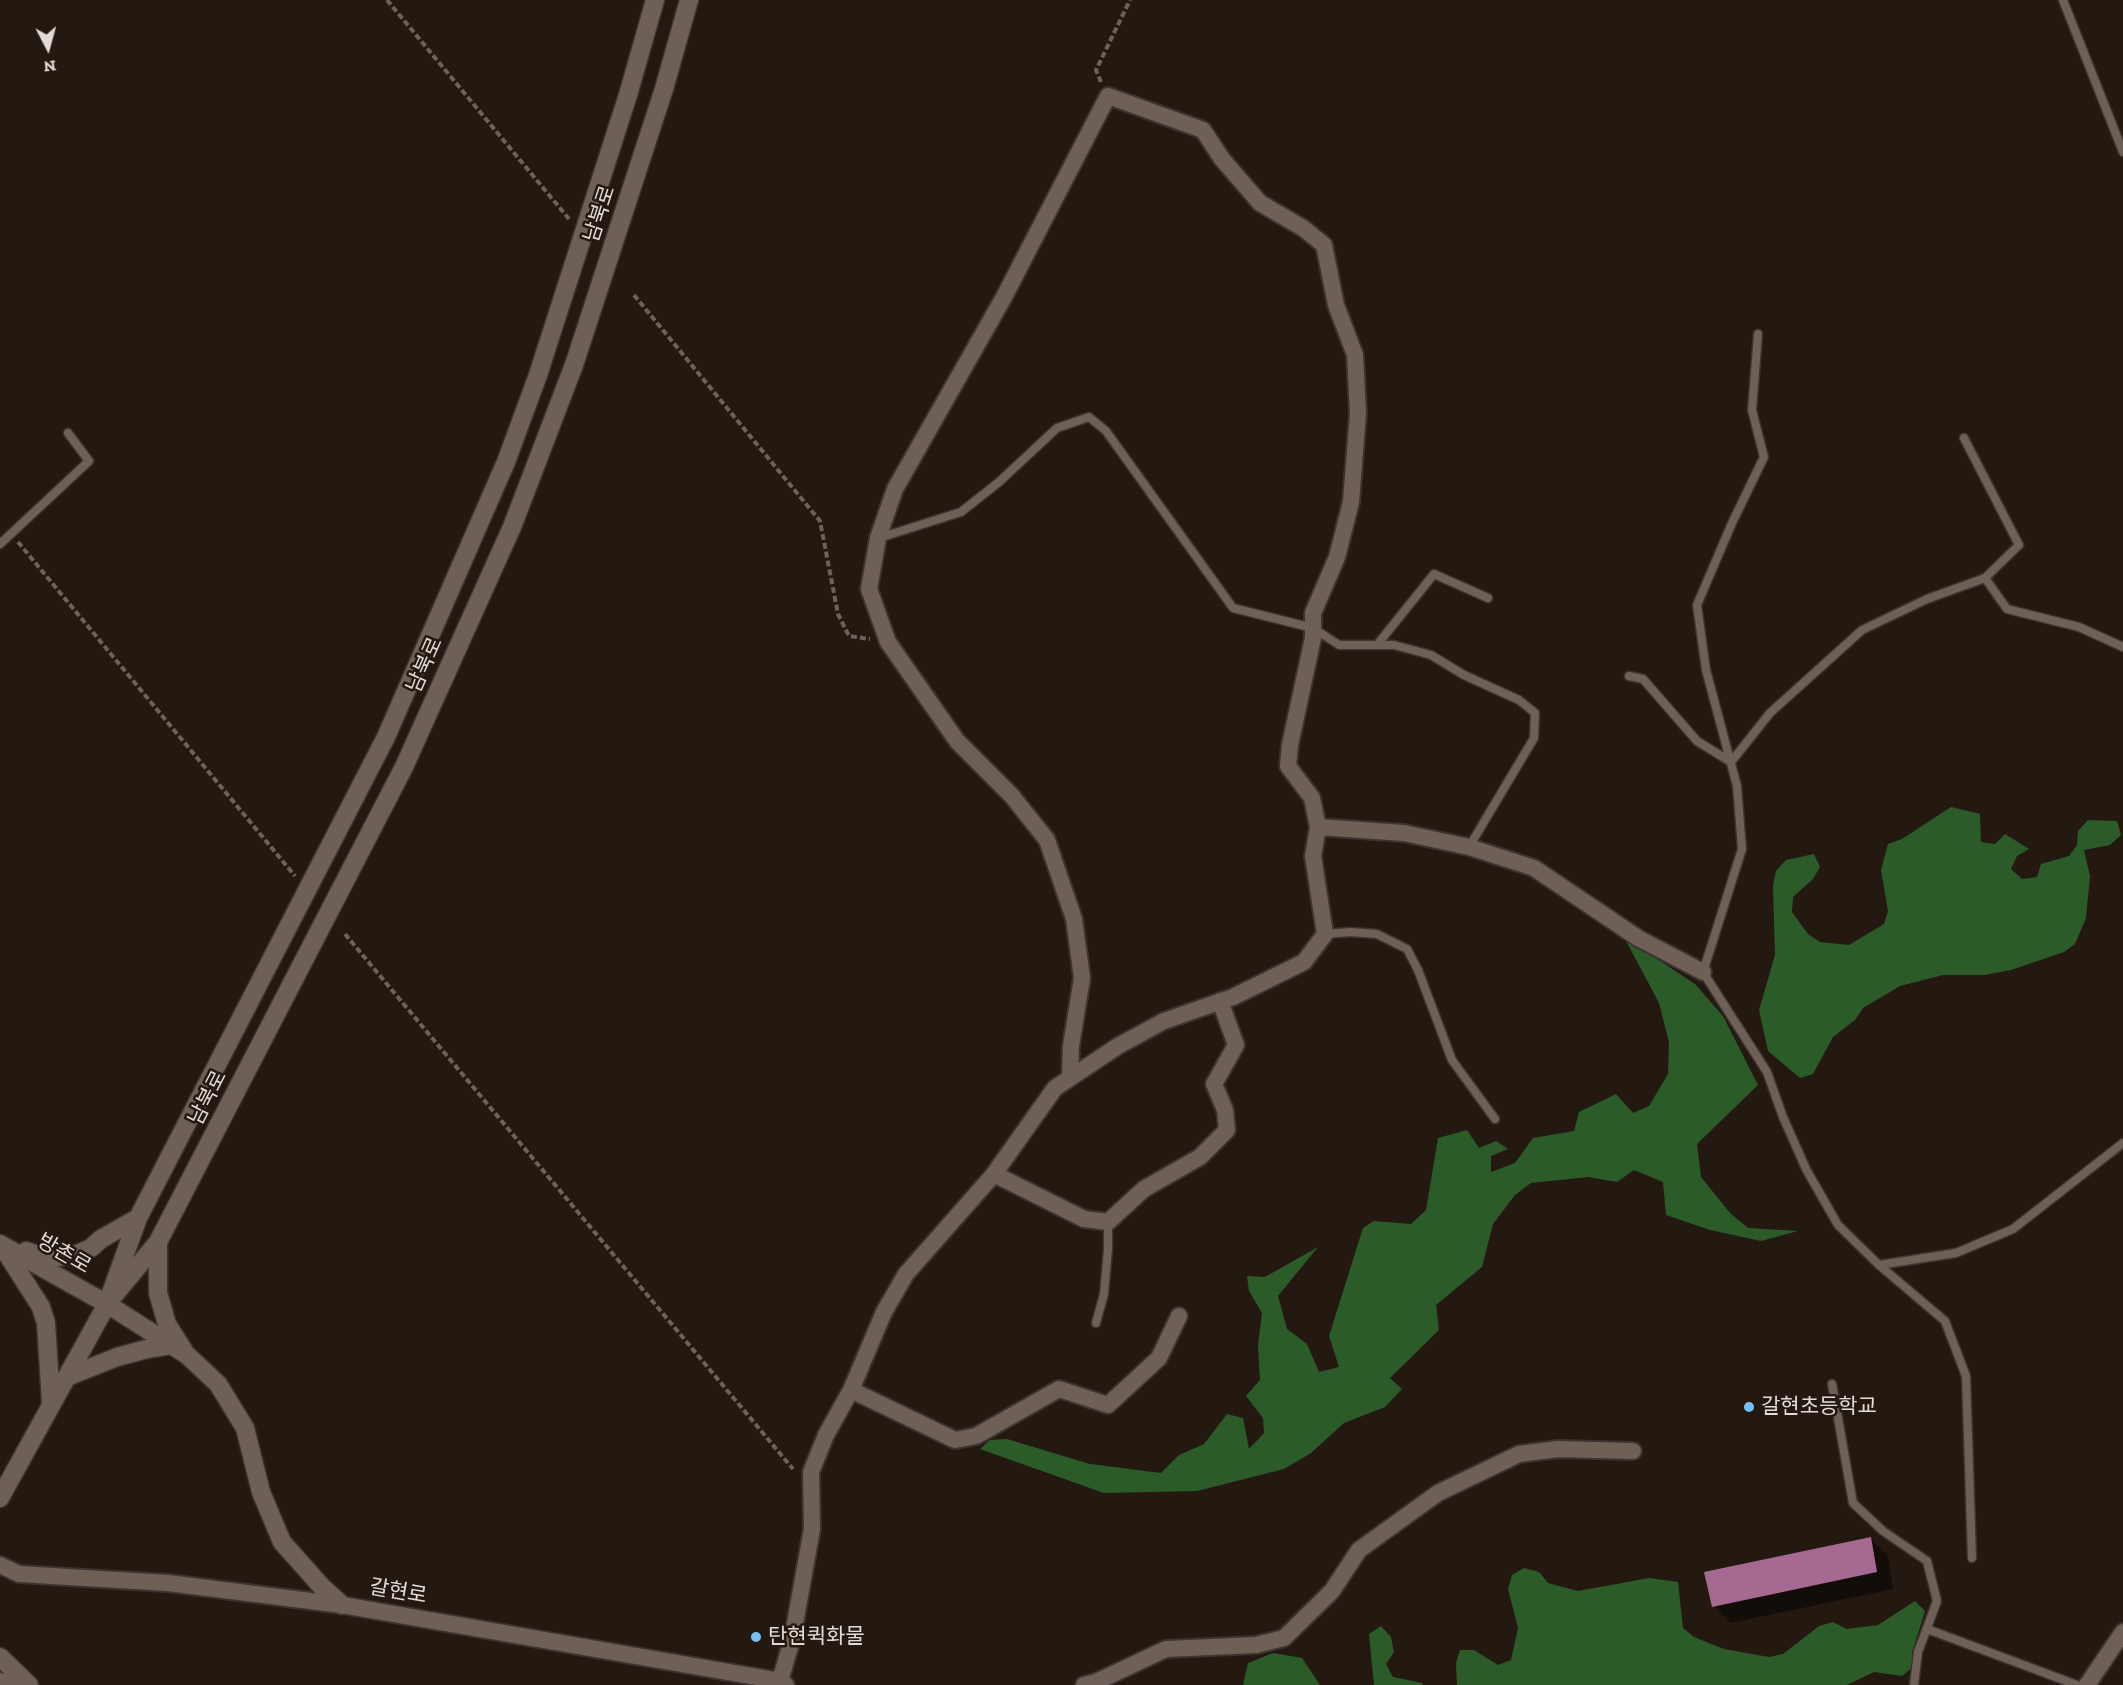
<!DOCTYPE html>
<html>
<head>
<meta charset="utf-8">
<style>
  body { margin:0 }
  #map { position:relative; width:2123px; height:1685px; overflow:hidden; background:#241911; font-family:"Zilla Slab",serif }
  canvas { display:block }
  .north { position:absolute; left:18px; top:18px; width:60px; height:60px; -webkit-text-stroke:4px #241911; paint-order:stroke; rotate:174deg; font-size:16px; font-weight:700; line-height:24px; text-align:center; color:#e2dad5 }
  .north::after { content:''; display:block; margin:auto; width:21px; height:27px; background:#e2dad5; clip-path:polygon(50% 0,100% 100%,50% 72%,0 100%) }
</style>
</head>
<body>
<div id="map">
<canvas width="2123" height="1685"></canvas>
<div class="north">N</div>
</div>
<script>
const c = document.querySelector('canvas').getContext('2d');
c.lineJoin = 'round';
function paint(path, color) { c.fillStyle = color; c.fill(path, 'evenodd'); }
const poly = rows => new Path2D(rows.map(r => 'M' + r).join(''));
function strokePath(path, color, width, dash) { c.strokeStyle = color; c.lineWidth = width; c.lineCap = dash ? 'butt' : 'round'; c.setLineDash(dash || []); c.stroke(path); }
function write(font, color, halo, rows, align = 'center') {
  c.font = font + ' "Zilla Slab","Noto Sans KR",serif'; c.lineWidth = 5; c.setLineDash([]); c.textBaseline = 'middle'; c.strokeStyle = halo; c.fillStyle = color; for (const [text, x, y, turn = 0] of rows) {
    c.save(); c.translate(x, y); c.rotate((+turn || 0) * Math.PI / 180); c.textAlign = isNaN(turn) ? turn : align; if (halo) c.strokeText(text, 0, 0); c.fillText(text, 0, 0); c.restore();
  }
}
const forest = poly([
  [1951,807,1980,814,1981,842,1995,844,2005,834,2029,849,2017,856,2011,869,2022,879,2037,877,2041,864,2069,856,2077,845,2078,831,2088,820,2117,821,2121,835,2110,845,2084,850,2090,876,2086,918,2075,944,2064,952,2011,970,1984,975,1943,975,1900,986,1863,1008,1855,1020,1833,1037,1813,1074,1800,1078,1768,1051,1759,1010,1775,955,1773,885,1776,871,1786,860,1814,854,1820,867,1813,879,1793,897,1792,912,1808,934,1820,942,1849,945,1884,924,1888,911,1881,870,1888,844,1902,839],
  [1624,937,1695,984,1723,1016,1758,1085,1697,1144,1701,1177,1730,1213,1748,1228,1798,1231,1761,1241,1710,1230,1666,1215,1663,1182,1634,1170,1617,1182,1588,1177,1531,1183,1515,1195,1493,1224,1482,1267,1436,1305,1439,1330,1390,1378,1402,1389,1385,1407,1344,1423,1311,1453,1284,1469,1197,1491,1104,1493,980,1449,990,1440,1007,1439,1090,1464,1161,1473,1179,1455,1204,1444,1227,1414,1243,1418,1249,1449,1264,1433,1263,1418,1246,1396,1260,1380,1258,1345,1262,1313,1249,1291,1247,1276,1265,1277,1318,1247,1278,1296,1287,1329,1307,1344,1319,1372,1339,1367,1329,1336,1363,1228,1374,1221,1411,1224,1426,1210,1438,1138,1467,1130,1479,1148,1496,1141,1508,1149,1491,1156,1491,1172,1515,1163,1533,1138,1574,1131,1579,1112,1616,1094,1633,1113,1649,1106,1668,1074,1669,1042,1659,1003],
  [1524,1568,1539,1572,1548,1583,1578,1591,1649,1578,1678,1582,1683,1628,1694,1637,1724,1649,1769,1657,1783,1654,1819,1626,1833,1622,1847,1629,1878,1625,1915,1601,1925,1611,1912,1653,1913,1667,1902,1676,1874,1672,1847,1685,1457,1685,1456,1663,1460,1650,1474,1650,1498,1665,1511,1660,1518,1628,1508,1589,1512,1575],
  [1381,1626,1391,1637,1394,1652,1386,1664,1393,1677,1422,1683,1423,1685,1374,1685,1369,1634],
  [1273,1653,1302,1658,1320,1685,1243,1685,1248,1663]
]);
const shadow = poly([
  [1870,1538,1888,1556,1893,1589,1731,1623,1714,1606]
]);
const building = poly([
  [1871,1537,1877,1572,1712,1607,1704,1572]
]);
const path = poly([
  [387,0,569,219],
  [1101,82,1096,70,1130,0],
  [634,295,820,521,838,614,849,636,870,639],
  [18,542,295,876],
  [345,934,793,1469]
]);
const lane = poly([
  [2063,0,2123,152],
  [1758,334,1752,410,1764,457,1732,523,1697,605,1706,670,1737,786,1742,849,1703,972,1767,1072,1783,1117,1806,1169,1838,1225,1879,1265,1945,1321,1966,1376,1972,1558],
  [1964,438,2019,545,1985,578,2007,609,2079,627,2123,647],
  [879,538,961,512,999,482,1057,428,1089,417,1106,431,1233,608,1313,628,1339,645,1394,645,1431,655,1464,675,1519,700,1535,713,1534,738,1469,847],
  [0,544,89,461,68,433],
  [1377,645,1434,574,1488,598],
  [1629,676,1643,679,1697,741,1731,762,1770,713,1862,630,1927,599,1985,578],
  [1325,934,1351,932,1377,934,1407,949,1418,970,1452,1060,1495,1119],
  [1879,1265,1956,1253,2013,1229,2123,1143],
  [1096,1323,1104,1294,1108,1249,1108,1222],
  [1832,1384,1853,1503,1883,1531,1927,1561,1937,1601,1918,1652,1914,1685],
  [1927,1629,2077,1685]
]);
const street = poly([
  [1318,827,1404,833,1469,847,1534,868,1638,938,1703,972],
  [994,1174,1084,1219,1108,1222,1144,1189,1200,1157,1227,1130,1225,1110,1214,1084,1236,1045,1220,1001],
  [851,1390,955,1440,976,1436,1059,1389,1108,1405,1159,1358,1179,1316],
  [0,1565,19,1574,168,1583,342,1605,780,1681,786,1685],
  [780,1681,792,1640,812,1529,811,1472,826,1435,851,1390,884,1312,906,1274,994,1174,1055,1088,1118,1046,1164,1021,1233,997,1304,962,1325,934,1313,856,1318,827,1312,798,1288,766,1290,745,1313,638,1313,613,1337,557,1351,502,1358,413,1355,355,1336,305,1324,245,1303,228,1260,203,1222,159,1203,130,1108,96,1004,297,895,489,878,538,869,589,888,642,957,741,1012,796,1047,840,1074,919,1082,978,1071,1046,1070,1078],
  [1084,1685,1096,1682,1166,1649,1256,1645,1284,1638,1332,1591,1359,1550,1438,1493,1519,1454,1558,1449,1633,1451],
  [2087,1685,2123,1632]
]);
const secondary = poly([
  [158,1242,158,1293,167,1324,184,1351],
  [0,1244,107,1304,187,1355,218,1384,245,1428,261,1492,282,1542,322,1587,342,1605],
  [2,1246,41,1307,46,1323,51,1402],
  [26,1251,48,1258,75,1255,91,1248,101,1239,138,1218],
  [115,1294,158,1242,404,767,512,527,574,365,664,89,689,0],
  [67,1377,117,1357,147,1349,171,1345],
  [0,1498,107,1304,138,1218,386,737,506,462,538,375,628,95,655,0],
  [0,1657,29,1685],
  [0,1682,9,1685]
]);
const markers = [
  [1749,1407,6,"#76c0f7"],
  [756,1637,6,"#76c0f7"]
];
const streetNames = [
  ["남북로",600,214,-72],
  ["남북로",425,665,-66],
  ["남북로",208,1098,-63],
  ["방촌로",64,1254,30],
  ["갈현로",398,1592,10]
];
const poiNames = [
  ["갈현초등학교",1761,1407],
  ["탄현퀵화물",768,1637]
];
paint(forest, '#2c5b2a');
paint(shadow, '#0007');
paint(building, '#a56992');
strokePath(lane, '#3c3330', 11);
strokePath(street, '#3c3330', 20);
strokePath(secondary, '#3c3330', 21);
strokePath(path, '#6c625c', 4, [6, 3]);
strokePath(lane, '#6e5f57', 8);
strokePath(street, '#6e5f57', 16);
strokePath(secondary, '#6e5f57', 18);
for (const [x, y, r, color] of markers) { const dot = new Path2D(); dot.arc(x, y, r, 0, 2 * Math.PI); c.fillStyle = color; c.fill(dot); strokePath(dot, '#241911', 2); }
write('21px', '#e2dad5', '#241911', streetNames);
write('21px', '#e2dad5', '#241911', poiNames, 'left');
</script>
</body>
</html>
